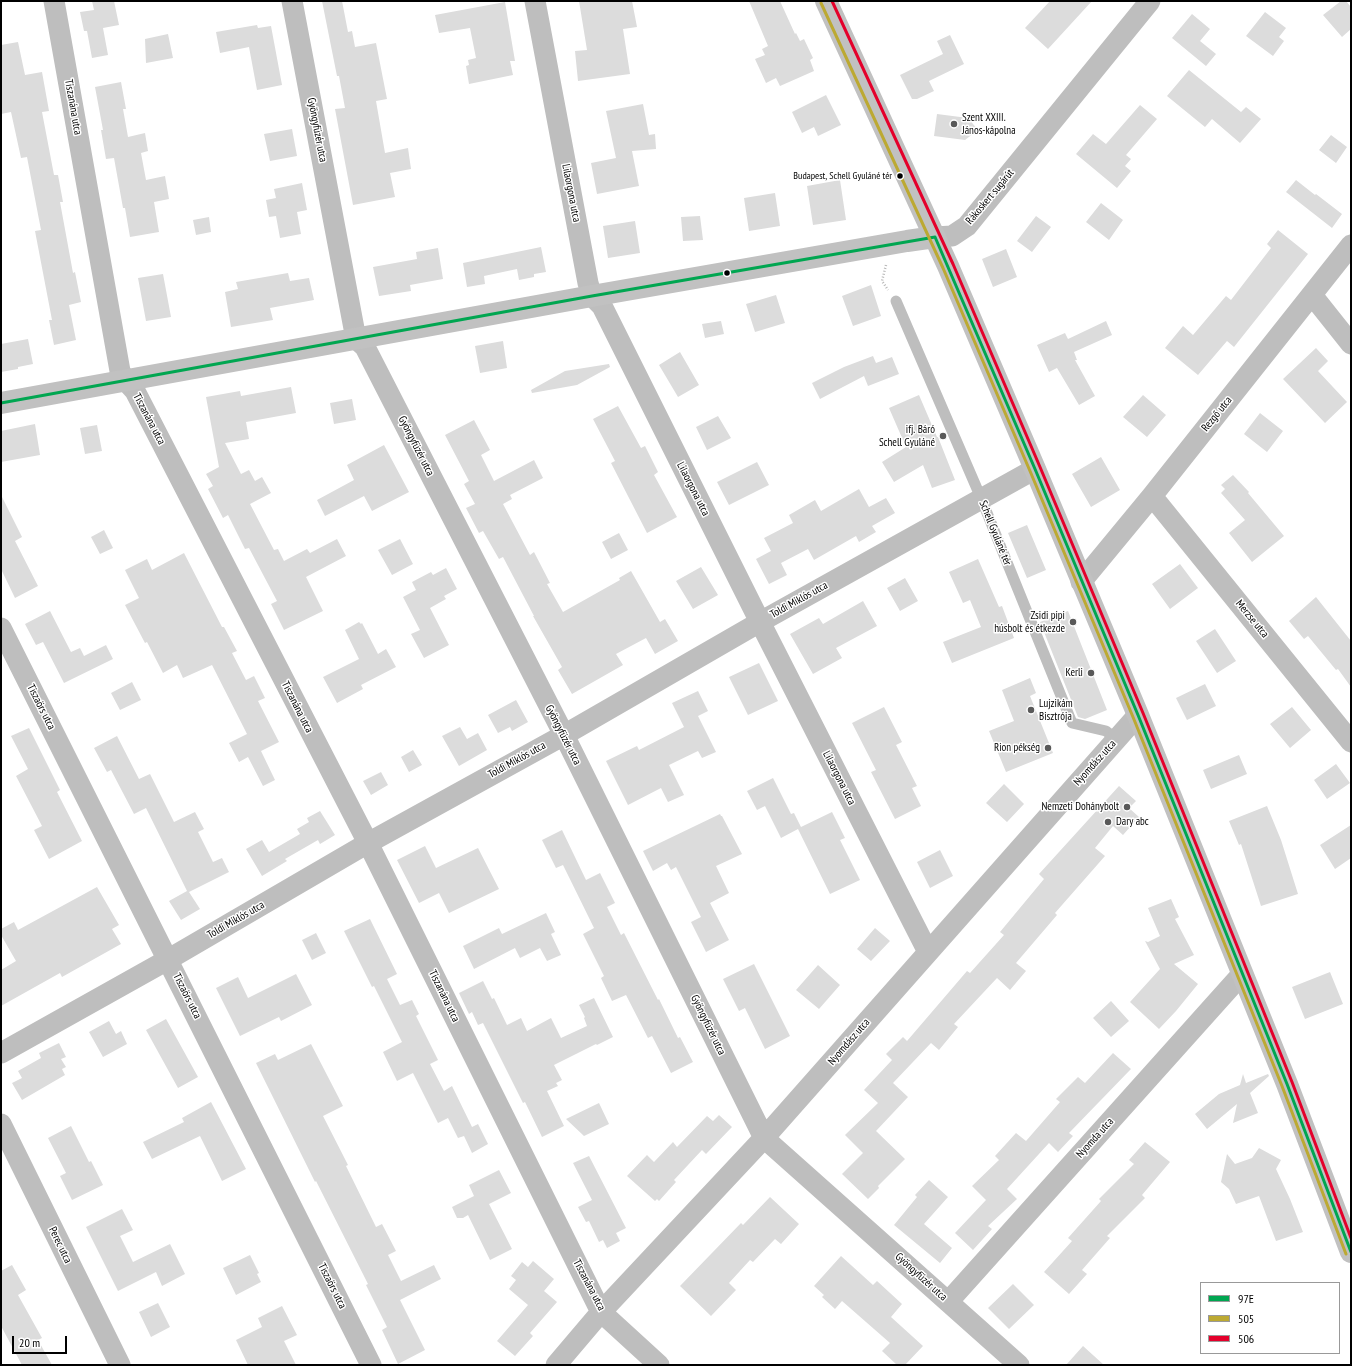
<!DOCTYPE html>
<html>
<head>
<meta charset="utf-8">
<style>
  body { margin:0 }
  #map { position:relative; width:1352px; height:1366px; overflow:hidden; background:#fff; font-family:"PT Sans Narrow",sans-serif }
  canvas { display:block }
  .frame { position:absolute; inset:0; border:2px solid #000; pointer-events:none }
  .legend { position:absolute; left:1200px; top:1282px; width:140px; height:72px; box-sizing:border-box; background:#fff; border:1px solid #999; margin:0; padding:5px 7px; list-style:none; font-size:12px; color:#000 }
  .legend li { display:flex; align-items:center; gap:8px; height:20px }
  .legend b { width:20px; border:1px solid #999 }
  .scale { position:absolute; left:12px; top:1336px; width:55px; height:18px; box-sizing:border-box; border:2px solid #000; border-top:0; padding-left:5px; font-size:12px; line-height:14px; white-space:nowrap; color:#000; -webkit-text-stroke:3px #fff; paint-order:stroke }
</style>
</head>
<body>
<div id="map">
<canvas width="1352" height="1366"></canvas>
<div class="frame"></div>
<ul class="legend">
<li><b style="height:5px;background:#00a651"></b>97E</li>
<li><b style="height:5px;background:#bca932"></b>505</li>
<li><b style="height:5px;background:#e4002b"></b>506</li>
</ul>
<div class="scale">20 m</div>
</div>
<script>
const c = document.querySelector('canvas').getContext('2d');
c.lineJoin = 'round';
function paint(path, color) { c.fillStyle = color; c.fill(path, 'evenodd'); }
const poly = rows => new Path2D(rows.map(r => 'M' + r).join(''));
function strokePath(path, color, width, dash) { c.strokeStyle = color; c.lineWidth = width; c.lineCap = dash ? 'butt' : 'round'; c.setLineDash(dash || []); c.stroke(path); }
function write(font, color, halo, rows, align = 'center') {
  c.font = font + ' "PT Sans Narrow",sans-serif'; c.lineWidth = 3; c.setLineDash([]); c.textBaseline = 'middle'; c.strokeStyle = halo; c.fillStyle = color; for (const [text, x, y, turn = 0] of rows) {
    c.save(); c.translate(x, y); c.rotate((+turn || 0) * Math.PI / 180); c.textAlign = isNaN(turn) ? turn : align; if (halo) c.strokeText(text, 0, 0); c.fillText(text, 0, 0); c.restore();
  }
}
const building = poly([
  [92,1,114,1,119,25,103,28,108,55,92,58,87,31,84,31,80,12,94,10],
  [322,1,342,1,348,32,352,31,355,47,376,43,387,99,376,101,385,153,408,148,411,169,390,173,395,197,353,205,335,109,345,108,339,76,337,76],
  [579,1,632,1,637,27,623,29,630,74,578,81,575,51,587,50],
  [749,1,780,1,795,34,796,33,800,41,804,39,813,58,810,60,814,71,780,86,776,78,766,83,755,59,765,55,762,49,768,46],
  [1050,1,1092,1,1048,49,1025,28],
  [1341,1,1346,1,1351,7,1351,29,1342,37,1323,15],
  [505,2,515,61,510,61,513,75,469,84,466,66,469,65,468,60,476,58,470,28,439,33,435,15],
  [1265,12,1286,28,1279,37,1284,41,1273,56,1246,36],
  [1192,14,1210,29,1200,41,1216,54,1206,66,1172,38],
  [257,25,258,28,271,26,282,85,257,90,249,47,220,53,216,32],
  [168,34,173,58,146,63,145,39],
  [950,35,964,64,929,81,934,91,917,99,912,99,900,75,943,54,937,41],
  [18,42,25,75,42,72,49,111,42,112,54,175,58,175,63,202,60,202,73,273,75,272,81,302,69,305,76,340,54,345,49,320,52,320,35,231,41,230,27,157,21,158,11,112,1,114,1,45],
  [1189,70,1241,112,1246,107,1261,119,1240,143,1212,119,1205,127,1167,96],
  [121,82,126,109,123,109,128,137,145,133,148,151,141,153,146,180,165,176,169,199,154,202,159,232,130,237,125,208,123,208,114,158,106,159,101,130,103,130,95,87],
  [826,95,841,125,818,136,814,127,802,133,792,112],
  [643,104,649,135,655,134,656,149,632,151,639,186,597,194,591,163,616,158,606,111],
  [1140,105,1157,119,1126,155,1131,159,1125,166,1131,171,1117,188,1076,154,1093,134,1106,144],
  [937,114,968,118,978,130,965,140,934,136],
  [292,129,297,156,270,161,264,134],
  [1331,135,1347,147,1336,163,1319,150],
  [840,180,846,220,813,225,807,186],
  [1296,180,1315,195,1316,194,1342,214,1332,228,1286,192],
  [302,183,307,210,297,212,301,234,280,238,276,216,269,217,266,200,276,198,274,189],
  [775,193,780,226,749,231,744,198],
  [1101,203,1123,220,1109,240,1086,222],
  [700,216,703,240,683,241,681,217],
  [1036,216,1051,227,1032,252,1017,241],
  [209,217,211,232,196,235,193,220],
  [635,221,640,253,608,258,603,226],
  [1278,230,1308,254,1234,347,1227,341,1198,375,1165,348,1183,326,1193,335,1226,296,1231,300,1271,248,1267,244],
  [541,247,546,272,534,274,534,277,519,280,517,269,484,276,485,284,467,287,463,263],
  [438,248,443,279,410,285,411,291,379,296,373,267,417,259,416,252],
  [1006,249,1017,277,993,287,982,259],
  [288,273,290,281,309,278,314,300,270,308,273,320,231,327,225,292,238,289,236,282],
  [163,274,171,317,146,321,138,278],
  [871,285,881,316,853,326,842,296],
  [776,295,785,323,755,332,746,304],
  [721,321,724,334,705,338,702,324],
  [1106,321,1112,335,1074,352,1077,360,1075,360,1095,396,1079,405,1057,368,1049,372,1037,345,1065,333,1068,339],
  [28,339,33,364,18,367,18,369,1,372,1,344],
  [503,341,507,368,480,373,475,346],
  [1316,348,1328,361,1318,371,1347,402,1325,423,1283,379],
  [680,352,699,385,678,397,659,365],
  [873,356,876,363,892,357,899,374,868,386,864,376,820,399,812,383,844,367],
  [609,364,610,367,577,385,532,393,531,390,565,371],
  [291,387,296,413,246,422,249,439,225,443,241,474,249,470,255,481,262,477,271,493,250,504,274,550,278,549,284,561,307,549,310,553,337,539,346,556,306,577,323,611,284,630,271,604,277,601,249,548,245,549,228,515,223,518,208,489,213,486,206,474,219,467,206,397,240,391,241,396],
  [919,395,937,437,938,437,955,480,932,488,923,465,894,482,882,462,906,447,889,408],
  [1143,395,1166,415,1147,437,1123,417],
  [352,399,356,420,334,424,330,403],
  [618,406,641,448,645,446,658,472,654,475,677,517,647,533,611,463,615,461,593,419],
  [1260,413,1283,431,1267,452,1244,434],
  [718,416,731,438,707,450,696,427],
  [474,420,490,450,481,455,494,481,534,460,543,478,510,495,512,499,503,504,530,555,534,552,550,583,547,584,563,612,620,580,619,578,631,571,660,622,665,619,678,641,655,654,646,638,616,654,623,665,572,694,558,670,562,667,533,616,534,616,503,557,499,559,483,531,479,533,466,508,475,504,464,484,469,481,445,435],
  [35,424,40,455,1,462,1,431],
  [97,425,102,451,85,454,80,428],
  [384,445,409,492,372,511,364,496,325,516,317,500,354,480,347,465],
  [1101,457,1120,490,1091,507,1072,474],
  [757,462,769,485,729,505,717,482],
  [1233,475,1249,492,1248,493,1284,536,1252,562,1229,533,1245,520,1221,493,1225,489,1221,485],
  [859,489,869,507,886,498,895,513,872,526,876,532,859,542,856,536,814,560,808,549,781,563,787,575,769,584,756,559,771,551,764,538,793,523,789,515,815,500,821,511],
  [1,495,22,537,15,541,38,586,15,598,1,569],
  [1027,525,1046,570,1027,578,1008,533],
  [104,530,113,548,100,554,91,537],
  [619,533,628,550,611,559,602,542],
  [400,539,413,564,392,575,378,550],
  [184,553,222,627,224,627,237,651,232,653,246,680,254,676,265,698,258,701,279,742,261,751,275,780,263,786,248,757,239,762,229,743,247,734,212,665,183,678,177,665,163,673,147,642,145,643,125,605,139,598,125,570,147,559,152,570],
  [978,559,999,607,1002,606,1014,638,952,663,943,642,981,627,970,600,963,603,949,572],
  [1180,564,1198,588,1170,609,1152,584],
  [701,567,718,595,693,609,676,581],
  [446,568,457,589,444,596,446,599,430,608,449,645,424,658,411,634,420,630,403,597,416,590,412,582,431,572,433,575],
  [905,578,918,601,900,611,887,588],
  [1316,597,1351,641,1351,687,1338,669,1336,670,1308,636,1304,639,1289,621],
  [863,601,877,626,836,648,842,658,813,674,790,634,819,618,823,624],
  [50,611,71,652,80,648,84,656,106,645,113,659,64,683,43,642,36,645,25,624],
  [1068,611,1107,710,1085,719,1078,717,1040,622],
  [359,622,361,624,362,623,378,654,386,649,396,667,361,685,363,689,337,703,323,677,359,659,345,630],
  [1215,629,1236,661,1217,673,1196,641],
  [759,663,778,701,748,715,729,677],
  [1030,678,1036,693,1030,696,1053,753,1006,772,989,731,1014,721,1002,690],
  [132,682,141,700,120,710,111,693],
  [1205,684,1216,706,1187,720,1176,698],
  [698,691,708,711,698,716,716,752,702,758,698,751,669,765,684,795,668,802,661,788,628,805,606,761,637,746,639,750,684,727,672,703],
  [516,700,528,722,512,731,510,727,498,733,488,715],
  [884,707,902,742,896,745,917,786,912,788,921,806,895,819,871,772,876,770,852,723],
  [1292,707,1311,730,1290,748,1270,724],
  [460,727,467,739,478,733,487,750,459,766,442,736],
  [29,728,60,790,57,792,82,841,49,859,34,830,42,826,16,776,28,769,11,736],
  [117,736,139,779,150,774,174,822,195,812,204,829,198,832,213,862,222,858,229,872,189,892,200,909,181,920,169,901,187,891,146,808,134,814,111,770,107,772,94,748],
  [413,750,422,765,409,772,401,757],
  [1239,755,1247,774,1211,789,1203,770],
  [1336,764,1350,783,1327,799,1314,780],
  [381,772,388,785,371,795,363,781],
  [773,778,791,814,794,813,801,827,832,812,845,838,840,840,860,880,830,894,798,829,781,838,765,806,757,810,747,791],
  [1004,784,1024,804,1007,822,986,803],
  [1119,786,1136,801,1129,808,1139,817,1123,835,1113,826,1095,848,1105,856,1055,913,1057,915,1016,963,1026,971,1010,990,997,978,954,1024,958,1027,939,1050,931,1043,893,1083,908,1097,876,1131,905,1159,878,1186,879,1188,868,1199,842,1174,863,1153,845,1135,878,1103,864,1090,892,1060,886,1054,903,1037,907,1041,967,971,970,973,1004,935,1000,932,1044,879,1039,874],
  [1267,806,1281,840,1298,894,1261,906,1241,844,1239,845,1229,821],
  [320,811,335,835,320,844,318,840,285,859,287,861,262,876,246,849,262,840,269,852,300,834,297,829,309,822,307,818],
  [720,814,721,816,722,816,742,854,716,866,729,893,710,903,729,940,706,952,691,922,701,917,676,867,671,870,667,863,653,871,643,851],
  [1351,825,1351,858,1335,869,1320,845],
  [562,830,586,880,600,873,615,903,607,907,621,935,624,933,658,1000,659,999,678,1038,680,1037,693,1062,671,1073,652,1036,648,1038,626,995,612,1001,601,978,604,976,583,934,594,928,563,865,556,868,542,840],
  [425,846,436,868,478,848,499,889,449,913,439,893,419,903,397,860],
  [940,850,953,876,930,888,917,862],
  [97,887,119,925,112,929,121,944,62,977,60,973,1,1006,1,970,16,961,1,935,1,929,14,922,18,930],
  [1171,899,1179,917,1175,919,1194,955,1174,964,1198,984,1176,1011,1159,1029,1130,1002,1160,969,1145,941,1148,942,1160,936,1148,908],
  [546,913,555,932,551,934,561,955,547,961,540,948,520,958,515,948,474,969,463,946,499,928,502,934],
  [370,919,397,974,387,979,400,1005,412,1000,419,1014,416,1016,438,1060,430,1064,444,1091,452,1086,472,1127,478,1124,488,1144,472,1153,464,1136,458,1138,448,1118,438,1123,413,1073,397,1081,383,1052,402,1042,374,986,372,987,344,931],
  [875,928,890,941,871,961,857,949],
  [316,933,326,953,312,960,302,940],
  [754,964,790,1036,765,1049,745,1008,739,1011,723,979],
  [818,965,840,985,819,1009,796,990],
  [1330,972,1343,1004,1305,1019,1292,987],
  [296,974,312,1005,281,1021,279,1017,240,1036,216,988,238,977,248,998],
  [483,981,492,999,494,998,507,1025,521,1018,527,1031,551,1018,561,1038,587,1026,584,1018,585,1017,579,1005,594,998,613,1037,597,1045,596,1044,554,1065,562,1080,556,1083,558,1086,547,1091,564,1126,542,1137,525,1102,523,1103,483,1023,478,1025,472,1012,469,1014,459,993],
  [1111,1001,1129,1021,1111,1037,1093,1018],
  [166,1019,198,1077,178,1088,146,1030],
  [109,1021,116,1034,121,1031,127,1044,103,1057,89,1032],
  [59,1043,66,1057,61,1059,66,1067,62,1069,65,1075,22,1100,12,1083,22,1078,18,1071,41,1058,39,1053],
  [311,1044,343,1106,323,1116,348,1165,346,1166,376,1227,382,1224,396,1251,388,1255,401,1281,434,1265,441,1279,400,1300,425,1350,398,1364,382,1330,387,1327,366,1285,368,1284,316,1181,315,1182,256,1063,275,1054,278,1060],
  [1113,1053,1131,1069,1069,1133,1073,1136,1058,1152,1049,1143,1007,1189,1017,1199,988,1226,992,1229,973,1250,955,1233,986,1200,972,1186,999,1160,995,1156,1016,1133,1026,1141,1060,1102,1056,1099,1078,1077,1085,1083],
  [1243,1074,1246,1083,1268,1074,1269,1076,1250,1093,1258,1113,1233,1123,1237,1104,1207,1129,1195,1114,1219,1094,1240,1085],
  [211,1102,246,1169,222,1181,200,1136,152,1159,143,1142,184,1122,182,1118],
  [599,1103,609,1124,584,1136,566,1119],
  [719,1115,732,1127,706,1154,702,1150,674,1180,676,1182,659,1201,657,1199,655,1201,627,1176,647,1155,654,1162,673,1142,677,1147,707,1116,713,1121],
  [71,1126,89,1162,91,1161,103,1185,72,1200,60,1176,66,1173,48,1138],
  [1145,1142,1170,1162,1142,1195,1145,1198,1107,1236,1110,1238,1082,1270,1087,1274,1069,1294,1044,1272,1072,1241,1068,1238,1101,1201,1099,1199,1134,1164,1129,1160],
  [1259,1148,1281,1160,1276,1169,1290,1199,1303,1232,1276,1241,1259,1196,1236,1204,1229,1189,1221,1182,1227,1154,1235,1164,1252,1158],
  [589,1156,626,1228,616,1233,620,1241,607,1248,603,1240,599,1242,589,1221,586,1222,578,1207,592,1200,573,1163],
  [499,1170,511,1193,489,1204,512,1249,490,1260,468,1215,463,1218,457,1218,452,1207,474,1196,469,1185],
  [929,1180,948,1197,924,1224,952,1248,940,1263,894,1225,917,1197,915,1195],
  [770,1197,799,1224,781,1244,775,1239,753,1262,750,1260,729,1283,736,1290,711,1316,680,1286,741,1223,743,1225],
  [122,1209,133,1230,120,1236,133,1262,170,1244,185,1274,162,1286,156,1272,118,1291,86,1227],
  [250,1255,259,1273,257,1274,261,1282,236,1295,223,1268],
  [841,1256,873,1285,877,1281,902,1304,891,1317,923,1346,905,1365,897,1365,882,1351,890,1343,842,1301,835,1309,822,1297,824,1295,814,1286],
  [533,1261,554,1279,544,1291,557,1302,530,1333,533,1336,515,1356,497,1341,528,1305,509,1289,516,1280,511,1276,522,1262,528,1267],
  [12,1265,26,1290,18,1295,42,1338,38,1340,52,1365,22,1365,1,1326,1,1271],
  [1013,1284,1034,1305,1009,1329,988,1308],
  [158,1303,170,1327,151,1337,139,1312],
  [282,1306,297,1335,284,1341,296,1365,248,1365,236,1340,262,1327,258,1318],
  [1083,1346,1104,1365,1066,1365]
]);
const path = poly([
  [886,265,882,281,888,290]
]);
const lane = poly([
  [896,301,981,498,1072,723,1106,731,1116,739]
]);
const street = poly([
  [54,1,120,371,125,380,135,391,368,843,601,1312,659,1365],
  [292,1,356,339,365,347,564,735,764,1138,1019,1365],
  [535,1,588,283,592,296,602,306,760,622,928,952],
  [935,237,952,236,967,226,1150,1],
  [1312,295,1351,344],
  [1152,496,1351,742],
  [1081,582,1152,496,1351,245],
  [1,628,371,1365],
  [1,1053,169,959,368,843,564,735,760,622,1035,469],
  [1,1124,120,1365],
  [948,1302,1242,974],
  [556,1365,601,1312,764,1138,1138,715]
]);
const secondary = poly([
  [826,1,948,266,1035,469,1138,715,1287,1084,1351,1252],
  [1,403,592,296,907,241,935,237]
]);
const bus1 = poly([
  [935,237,1035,469,1138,715,1287,1084,1351,1252],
  [1,403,592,296,935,237]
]);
const bus2 = poly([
  [821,3,943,268,1030,471,1133,717,1282,1086,1346,1254]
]);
const bus3 = poly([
  [832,1,953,264,1040,467,1143,713,1292,1082,1351,1238]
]);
const markers = [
  [954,124,4,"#595959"],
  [900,176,3.5,"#000"],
  [727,273,3.5,"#000"],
  [943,436,4,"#595959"],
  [1073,622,4,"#595959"],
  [1091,673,4,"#595959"],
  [1031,710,4,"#595959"],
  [1048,748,4,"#595959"],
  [1127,807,4,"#595959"],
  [1108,822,4,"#595959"]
];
const busNames = [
  ["Budapest, Schell Gyuláné tér",892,176]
];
const streetNames = [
  ["Tiszanána utca",73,107,80],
  ["Gyöngyfüzér utca",317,130,79],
  ["Lilaorgona utca",571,193,79],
  ["Rákoskert sugárút",990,197,-50],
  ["Rezgő utca",1217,414,-51],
  ["Tiszanána utca",149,419,62],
  ["Gyöngyfüzér utca",416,446,63],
  ["Lilaorgona utca",693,489,63],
  ["Schell Gyuláné tér",995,533,68],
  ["Toldi Miklós utca",799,600,-29],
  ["Merzse utca",1252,619,51],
  ["Tiszaörs utca",41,707,63],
  ["Tiszanána utca",297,707,63],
  ["Gyöngyfüzér utca",563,735,63],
  ["Toldi Miklós utca",517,760,-29],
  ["Nyomdász utca",1095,763,-48],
  ["Lilaorgona utca",839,778,63],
  ["Toldi Miklós utca",236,920,-30],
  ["Tiszaörs utca",187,996,63],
  ["Tiszanána utca",444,996,64],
  ["Gyöngyfüzér utca",708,1025,64],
  ["Nyomdász utca",849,1042,-49],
  ["Nyomda utca",1095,1138,-48],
  ["Perec utca",60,1245,64],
  ["Gyöngyfüzér utca",921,1277,42],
  ["Tiszanána utca",589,1285,62],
  ["Tiszaörs utca",332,1286,63]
];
const poiNames = [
  ["Szent XXIII.",962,118,"left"],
  ["János-kápolna",962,131,"left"],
  ["ifj. Báró",935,430],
  ["Schell Gyuláné",935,443],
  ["Zsidi pipi",1065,616],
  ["húsbolt és étkezde",1065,629],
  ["Kerli",1083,673],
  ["Lujzikám",1039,704,"left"],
  ["Bisztrója",1039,717,"left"],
  ["Rion pékség",1040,748],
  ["Nemzeti Dohánybolt",1119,807],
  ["Dary abc",1116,822,"left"]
];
paint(building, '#dcdcdc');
strokePath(path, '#b8b8b8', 2.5, [1, 2]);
strokePath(lane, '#bebebe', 11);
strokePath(street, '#bebebe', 21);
strokePath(secondary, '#c1c1c1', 22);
strokePath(bus1, '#00a651', 3);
strokePath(bus2, '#bca932', 3);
strokePath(bus3, '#e4002b', 3);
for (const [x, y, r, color] of markers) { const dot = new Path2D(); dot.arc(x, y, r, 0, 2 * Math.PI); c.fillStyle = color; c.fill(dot); strokePath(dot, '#fff', 1.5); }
write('10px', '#000', '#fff', busNames, 'right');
write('11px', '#000', '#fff', streetNames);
write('11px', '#000', '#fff', poiNames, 'right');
</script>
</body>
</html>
